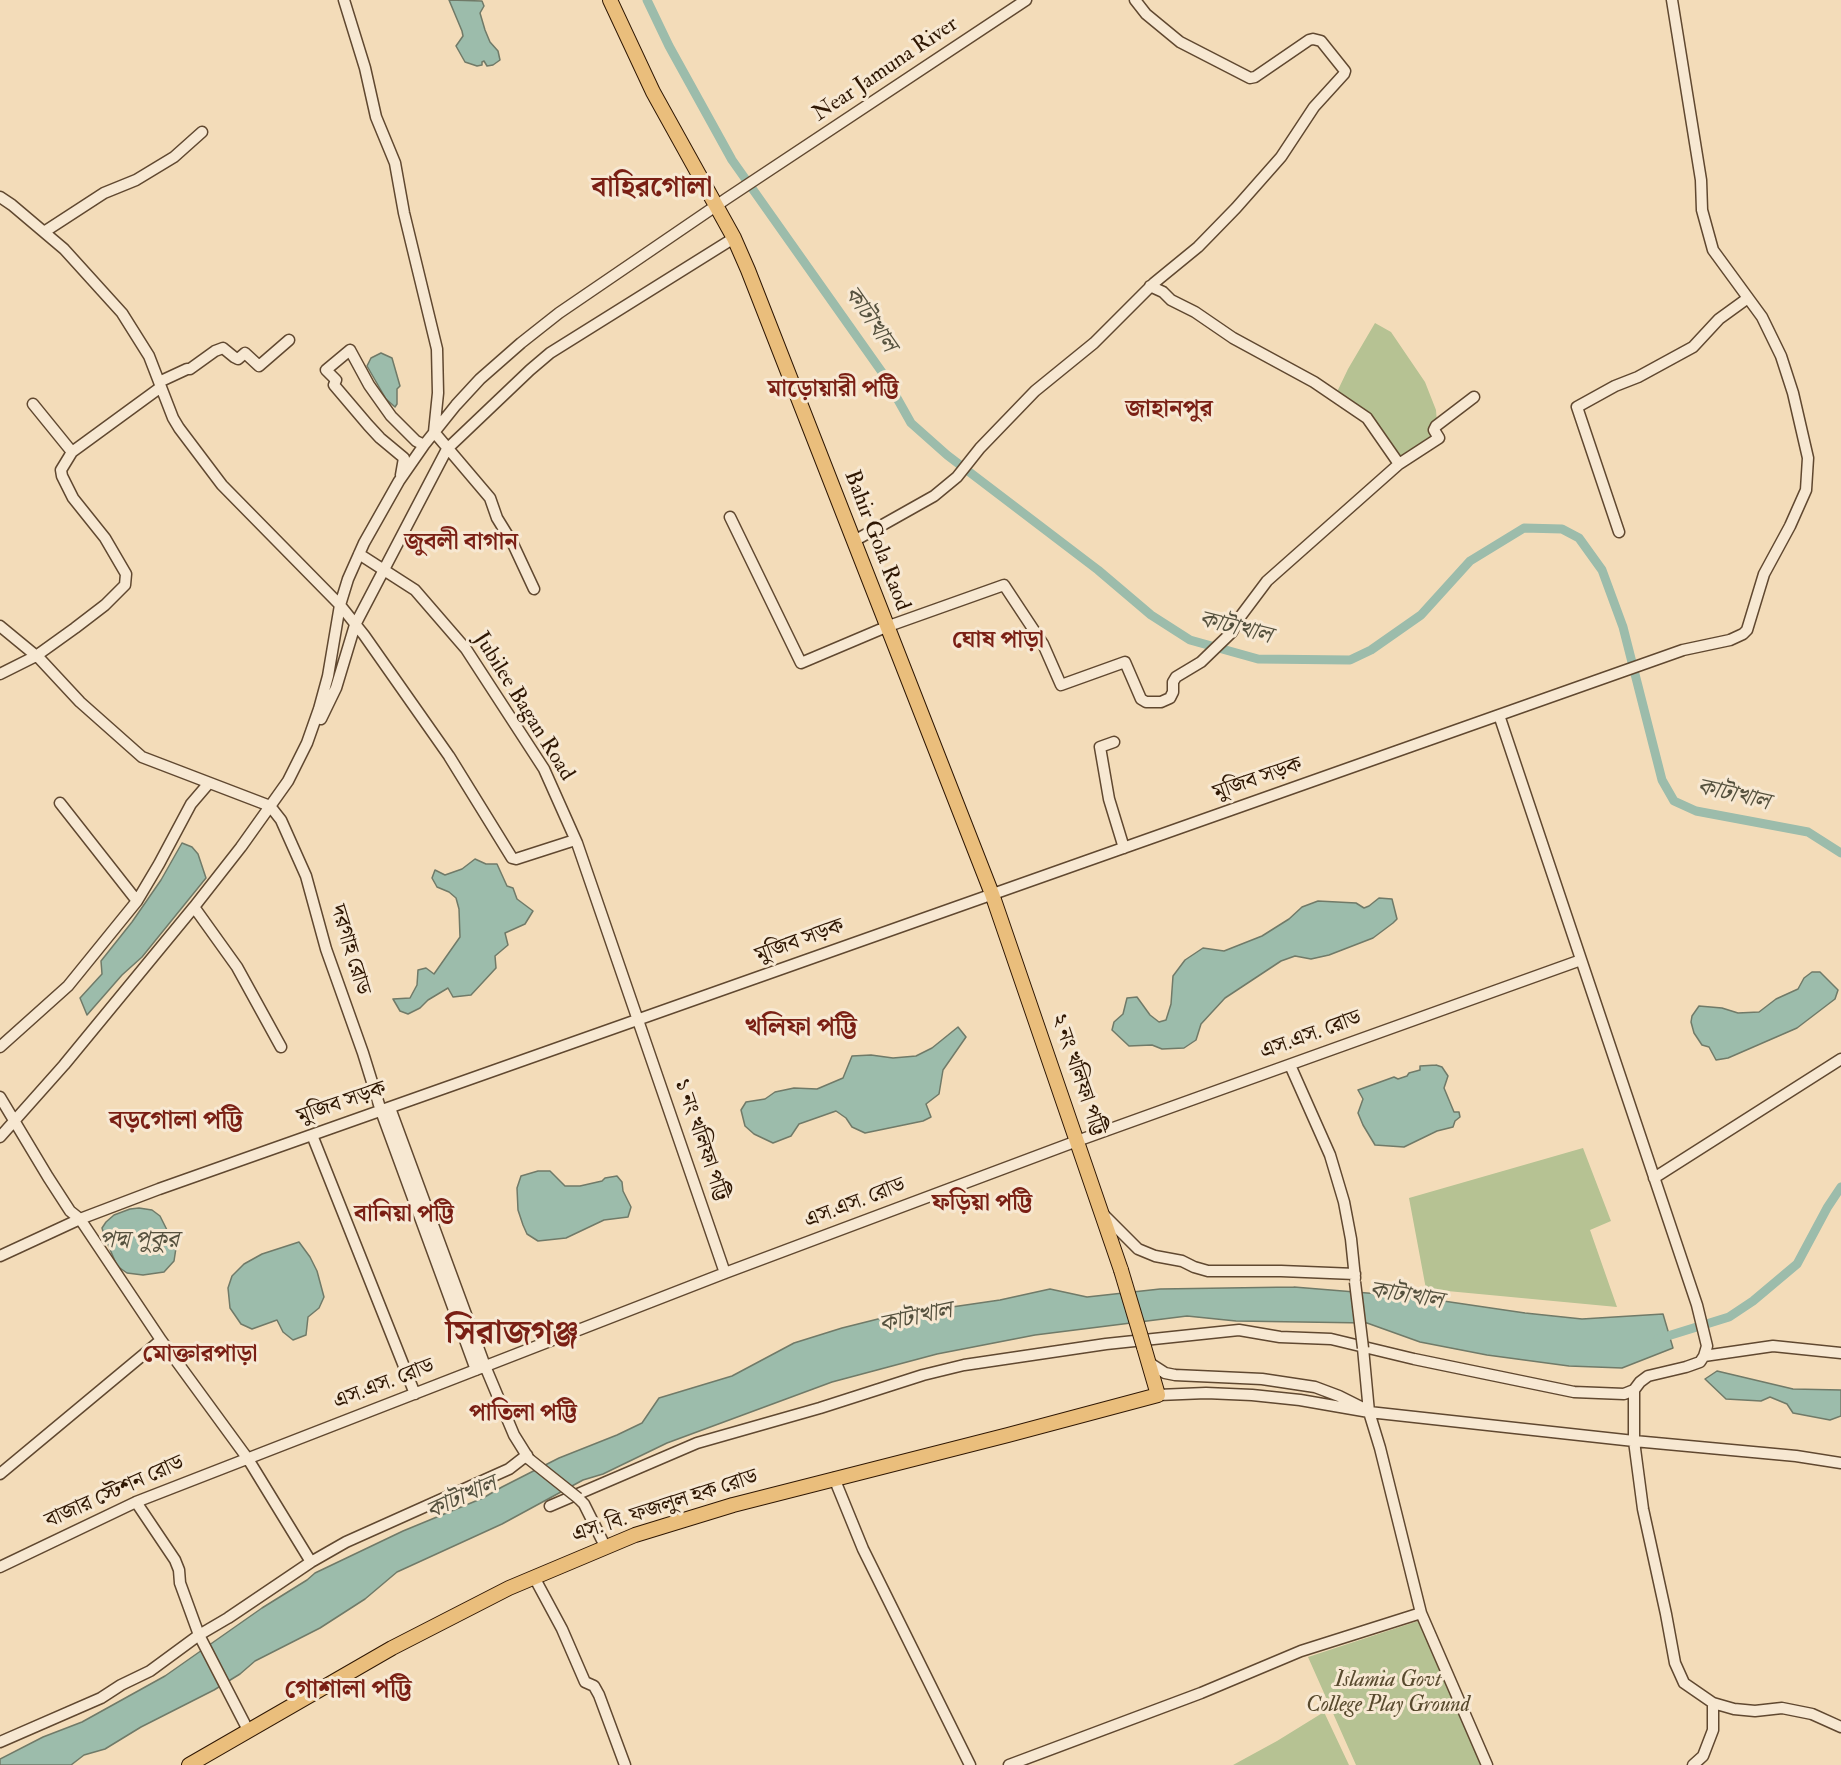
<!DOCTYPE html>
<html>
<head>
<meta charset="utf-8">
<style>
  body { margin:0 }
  canvas { display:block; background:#f3dcb9 }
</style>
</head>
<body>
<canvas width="1841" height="1765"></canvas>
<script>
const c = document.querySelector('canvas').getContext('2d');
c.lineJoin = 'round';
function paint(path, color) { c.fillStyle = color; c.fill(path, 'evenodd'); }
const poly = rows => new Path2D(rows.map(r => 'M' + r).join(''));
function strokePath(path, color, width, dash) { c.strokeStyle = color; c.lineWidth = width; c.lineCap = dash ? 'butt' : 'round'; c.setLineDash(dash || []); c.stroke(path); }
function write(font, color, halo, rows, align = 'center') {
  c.font = font + ' "IM FELL Double Pica","Noto Serif Bengali",serif'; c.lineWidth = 6; c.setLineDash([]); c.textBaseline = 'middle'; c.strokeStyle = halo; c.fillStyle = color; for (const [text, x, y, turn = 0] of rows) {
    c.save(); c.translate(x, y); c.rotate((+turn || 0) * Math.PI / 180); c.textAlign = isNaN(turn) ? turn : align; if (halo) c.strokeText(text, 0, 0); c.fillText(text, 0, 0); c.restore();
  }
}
const green = poly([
  [1375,323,1391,332,1425,382,1436,410,1438,436,1399,464,1356,408,1337,392,1348,369],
  [1583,1148,1611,1221,1590,1230,1617,1307,1426,1289,1409,1198],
  [1418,1621,1482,1765,1356,1765,1308,1657],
  [1324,1712,1349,1765,1233,1765,1277,1741]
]);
const water = poly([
  [449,0,482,1,484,6,480,13,485,30,490,42,498,51,500,60,493,65,487,66,484,61,482,62,482,65,477,66,465,62,456,46,463,36,462,31,449,0],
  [381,353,392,358,400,386,397,389,397,404,395,407,386,399,367,366,371,358,381,353],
  [182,843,192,847,198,854,206,878,142,957,122,975,87,1015,80,998,102,974,101,961,132,922,161,880,182,843],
  [475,859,486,864,497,864,507,886,513,888,517,899,533,911,525,924,505,933,508,945,495,956,496,968,471,995,453,997,448,988,428,1000,420,1008,408,1014,400,1011,393,999,410,998,417,985,418,970,426,968,434,974,460,937,459,909,456,898,449,892,437,887,432,878,435,870,445,875,462,869,475,859],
  [1379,898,1392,899,1397,919,1393,923,1373,938,1329,955,1311,959,1295,956,1281,961,1225,998,1201,1024,1196,1040,1184,1048,1162,1049,1152,1045,1129,1046,1112,1030,1114,1022,1123,1014,1127,998,1137,997,1150,1015,1159,1022,1166,1020,1171,1004,1173,976,1185,960,1203,948,1224,951,1262,936,1289,919,1302,907,1318,901,1356,903,1364,908,1369,906,1379,898],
  [1812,972,1820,972,1838,990,1835,999,1797,1028,1728,1058,1716,1060,1709,1047,1702,1045,1694,1033,1691,1022,1692,1016,1699,1006,1722,1008,1738,1013,1759,1012,1776,999,1798,989,1804,978,1812,972],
  [958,1027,966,1037,943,1070,939,1094,926,1104,931,1117,923,1121,865,1133,852,1127,846,1118,836,1111,799,1124,791,1136,773,1143,754,1134,745,1126,741,1110,746,1102,765,1099,775,1092,794,1088,817,1089,843,1078,852,1056,871,1055,893,1058,916,1056,932,1048,958,1027],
  [1436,1065,1442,1067,1448,1076,1444,1088,1454,1112,1459,1112,1460,1117,1455,1121,1453,1127,1437,1131,1404,1147,1375,1145,1363,1125,1358,1113,1363,1099,1358,1090,1394,1077,1398,1079,1407,1076,1409,1073,1420,1070,1420,1066,1436,1065],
  [538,1171,550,1171,565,1186,580,1186,602,1181,605,1178,617,1176,622,1182,623,1191,631,1207,628,1217,604,1220,566,1238,538,1241,527,1234,523,1225,518,1210,517,1188,521,1176,538,1171],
  [139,1208,152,1210,160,1216,176,1248,174,1261,164,1272,143,1275,127,1273,117,1266,104,1235,102,1228,106,1222,114,1215,130,1209,139,1208],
  [299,1242,310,1257,317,1271,324,1297,319,1308,308,1317,306,1335,293,1340,283,1332,277,1320,252,1329,241,1324,230,1308,228,1288,232,1276,244,1264,262,1254,299,1242],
  [1294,1287,1416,1297,1525,1313,1582,1319,1663,1314,1673,1348,1622,1368,1569,1366,1487,1355,1420,1342,1367,1323,1236,1321,1187,1316,1035,1335,937,1354,832,1382,667,1443,603,1474,583,1480,502,1524,397,1572,365,1599,320,1628,255,1661,240,1674,214,1690,141,1727,105,1749,84,1755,71,1765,0,1765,0,1759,43,1737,82,1722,165,1676,262,1608,307,1580,315,1573,403,1531,483,1498,502,1487,559,1458,617,1435,642,1423,659,1398,732,1376,794,1343,842,1328,890,1316,1000,1300,1050,1289,1087,1297,1160,1289,1294,1287],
  [1717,1371,1793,1389,1841,1390,1841,1416,1830,1420,1793,1413,1787,1404,1770,1397,1761,1401,1726,1399,1705,1379,1717,1371]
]);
const canal = poly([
  [647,0,669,46,732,160,884,375,911,423,947,455,1098,570,1151,615,1190,640,1258,659,1350,660,1371,650,1421,615,1470,561,1524,528,1562,529,1579,538,1602,570,1623,627,1662,780,1674,801,1696,811,1808,832,1841,853],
  [1658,1339,1729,1317,1753,1301,1797,1264,1827,1208,1841,1187]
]);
const minor = poly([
  [344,0,365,68,376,117,395,163,404,213,437,349,438,393,434,432,490,498,497,518,513,544,534,589],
  [0,197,12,205,64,249,122,313,149,356,173,418,179,428,222,485,340,605,364,635,449,756,512,858,516,859,575,840],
  [44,232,104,193,136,180,174,157,202,132],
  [159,382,187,369,190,369,215,351,223,348,234,357,238,359,245,353,259,366,289,340],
  [33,404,72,452],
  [1399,464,1439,438,1434,430,1436,426,1474,397],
  [401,475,404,458,380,438,368,425,334,385,336,380,326,370,350,350,369,385,391,416,416,441,424,445],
  [730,517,801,663,886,627,1004,585,1043,644,1061,685,1125,662,1141,699,1146,702,1161,702,1170,698,1173,692,1173,682,1176,677,1201,662,1232,632,1240,617,1267,581,1399,464,1367,418,1314,382,1233,338,1195,312,1171,300,1163,292,1150,286],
  [1619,532,1577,407,1615,386,1638,377,1693,347,1719,319,1748,298],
  [854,541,934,496,957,477,980,448,1035,391,1094,343,1154,283,1198,247,1236,208,1281,157,1314,107,1344,74,1345,71,1321,41,1313,39,1309,40,1255,77,1250,78,1180,42,1146,14,1135,0],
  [359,554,415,590,466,649,544,769,577,843,725,1273],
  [0,626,40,659,80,702,142,757,270,806,281,820,306,876,326,949,363,1053,381,1111,476,1370],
  [0,674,36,656,75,628,105,605,125,585,126,574,105,538,73,498,62,476,61,470,72,452,161,387],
  [1499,715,1697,1305,1707,1346,1704,1356,1700,1362,1686,1367,1648,1376,1640,1382,1634,1390,1634,1441,1643,1509,1666,1614,1675,1663,1684,1683,1713,1703,1734,1709,1755,1711,1782,1708,1812,1714,1841,1727],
  [321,719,336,688,355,625,447,449,530,370,550,353,734,238],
  [1114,742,1100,747,1109,799,1124,848],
  [60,803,137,901],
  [194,907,237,967,281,1047],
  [0,1047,68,986,137,901,159,864,191,804,209,783],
  [1290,1065,1330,1155,1344,1202,1351,1239,1355,1278],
  [0,1097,48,1177,70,1211,80,1219,161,1340,248,1459,311,1562],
  [390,1108,485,1366,514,1435,529,1459],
  [312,1135,415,1394],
  [0,1137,64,1065,194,907,241,847,288,781,307,743,319,709,328,676,340,605,348,579,364,543,399,481,424,445,456,405,480,379,521,343,559,313,726,199,1026,0],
  [1654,1178,1841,1059],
  [1102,1213,1138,1249,1155,1256,1182,1261,1194,1267,1208,1271,1281,1271,1355,1274],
  [0,1256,80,1219,159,1189,1683,650,1730,640,1743,634,1747,630,1764,574,1790,526,1806,490,1808,458,1793,393,1781,356,1762,317,1713,250,1702,210,1701,180,1672,0],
  [1363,1348,1369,1412,1380,1448,1421,1613,1487,1765],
  [1704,1356,1773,1346,1841,1353],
  [1148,1362,1165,1373,1175,1375,1262,1379,1315,1387,1339,1396,1361,1407],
  [1158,1395,1206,1393,1252,1395,1300,1400,1369,1412,1634,1441,1796,1456,1841,1463],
  [0,1474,161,1340],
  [834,1478,863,1549,970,1765],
  [578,1498,584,1504,605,1546],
  [136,1502,175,1560,179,1570,180,1583,199,1635,248,1730],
  [550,1506,697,1443,820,1408,923,1375,964,1365,1106,1344,1239,1330,1280,1337,1331,1339,1414,1359,1574,1392,1624,1394,1634,1390],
  [0,1567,136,1502,725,1273,1077,1141,1581,960],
  [534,1577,562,1629,585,1682,594,1686,599,1695,625,1765],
  [0,1742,101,1698,121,1685,150,1671,199,1635,228,1618,311,1562,346,1542,509,1469,527,1455],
  [1009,1765,1201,1693,1301,1651,1421,1613],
  [1693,1765,1703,1756,1713,1730,1713,1703]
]);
const major = poly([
  [610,0,653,92,734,238,748,270,992,894,1121,1270],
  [189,1765,392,1648,509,1588,635,1535,733,1505,1008,1435,1158,1395,1144,1347]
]);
const minorBridge = poly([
  [1355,1282,1363,1348],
  [529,1459,578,1498]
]);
const majorBridge = poly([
  [1121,1270,1144,1347]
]);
const streetNames = [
  ["Near Jamuna River",886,70,-34],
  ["Bahir Gola Raod",876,541,69],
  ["Jubilee Bagan Road",523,707,58],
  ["মুজিব সড়ক",1258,780,-19],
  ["মুজিব সড়ক",800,942,-20],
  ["দরগাহ রোড",349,950,73],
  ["এস.এস. রোড",1311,1036,-20],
  ["২ নং খলিফা পট্টি",1077,1075,71],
  ["মুজিব সড়ক",342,1104,-19],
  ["১ নং খলিফা পট্টি",700,1140,71],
  ["এস.এস. রোড",855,1204,-21],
  ["এস.এস. রোড",384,1385,-21],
  ["বাজার স্টেশন রোড",115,1493,-24],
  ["এস. বি. ফজলুল হক রোড",665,1507,-18]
];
const parkNames = [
  ["Islamia Govt",1388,1681],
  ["College Play Ground",1388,1706]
];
const waterNames = [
  ["কাটাখাল",869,320,55],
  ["কাটাখাল",1235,629,14],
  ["কাটাখাল",1733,796,13],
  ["পদ্ম পুকুর",139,1242],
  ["কাটাখাল",1406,1297,9],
  ["কাটাখাল",916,1319,-12],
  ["কাটাখাল",462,1499,-24]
];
const neighbourhoodNames = [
  ["মাড়োয়ারী পট্টি",833,391],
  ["জাহানপুর",1169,411],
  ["জুবলী বাগান",461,544],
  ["ঘোষ পাড়া",998,642],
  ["ফড়িয়া পট্টি",982,1205],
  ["বানিয়া পট্টি",404,1216],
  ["মোক্তারপাড়া",200,1356],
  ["পাতিলা পট্টি",523,1415]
];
const quarterNames = [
  ["খলিফা পট্টি",801,1029],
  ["বড়গোলা পট্টি",176,1122],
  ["গোশালা পট্টি",348,1691]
];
const districtNames = [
  ["বাহিরগোলা",652,190]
];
const townNames = [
  ["সিরাজগঞ্জ",512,1336]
];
paint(green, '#b6c293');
paint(water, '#9cbcab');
strokePath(water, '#707a68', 1.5);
strokePath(canal, '#9cbcab', 9);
strokePath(minor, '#604830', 13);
strokePath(major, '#2f1703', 16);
strokePath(minor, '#f7e8d2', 10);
strokePath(major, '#eabe7c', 14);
strokePath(minorBridge, '#604830', 13, []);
strokePath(majorBridge, '#2f1703', 16, []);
strokePath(minorBridge, '#f7e8d2', 10);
strokePath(majorBridge, '#eabe7c', 14);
write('22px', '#2f1703', '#f7e8d2', streetNames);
write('italic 22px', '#584a2e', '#f7e8d2', parkNames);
write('italic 24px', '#55513e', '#f7e8d2', waterNames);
write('bold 24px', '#7a1f14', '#f7e8d2', neighbourhoodNames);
write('bold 26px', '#7a1f14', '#f7e8d2', quarterNames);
write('bold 28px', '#7a1f14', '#f7e8d2', districtNames);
write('bold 34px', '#7a1f14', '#f7e8d2', townNames);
</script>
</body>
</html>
